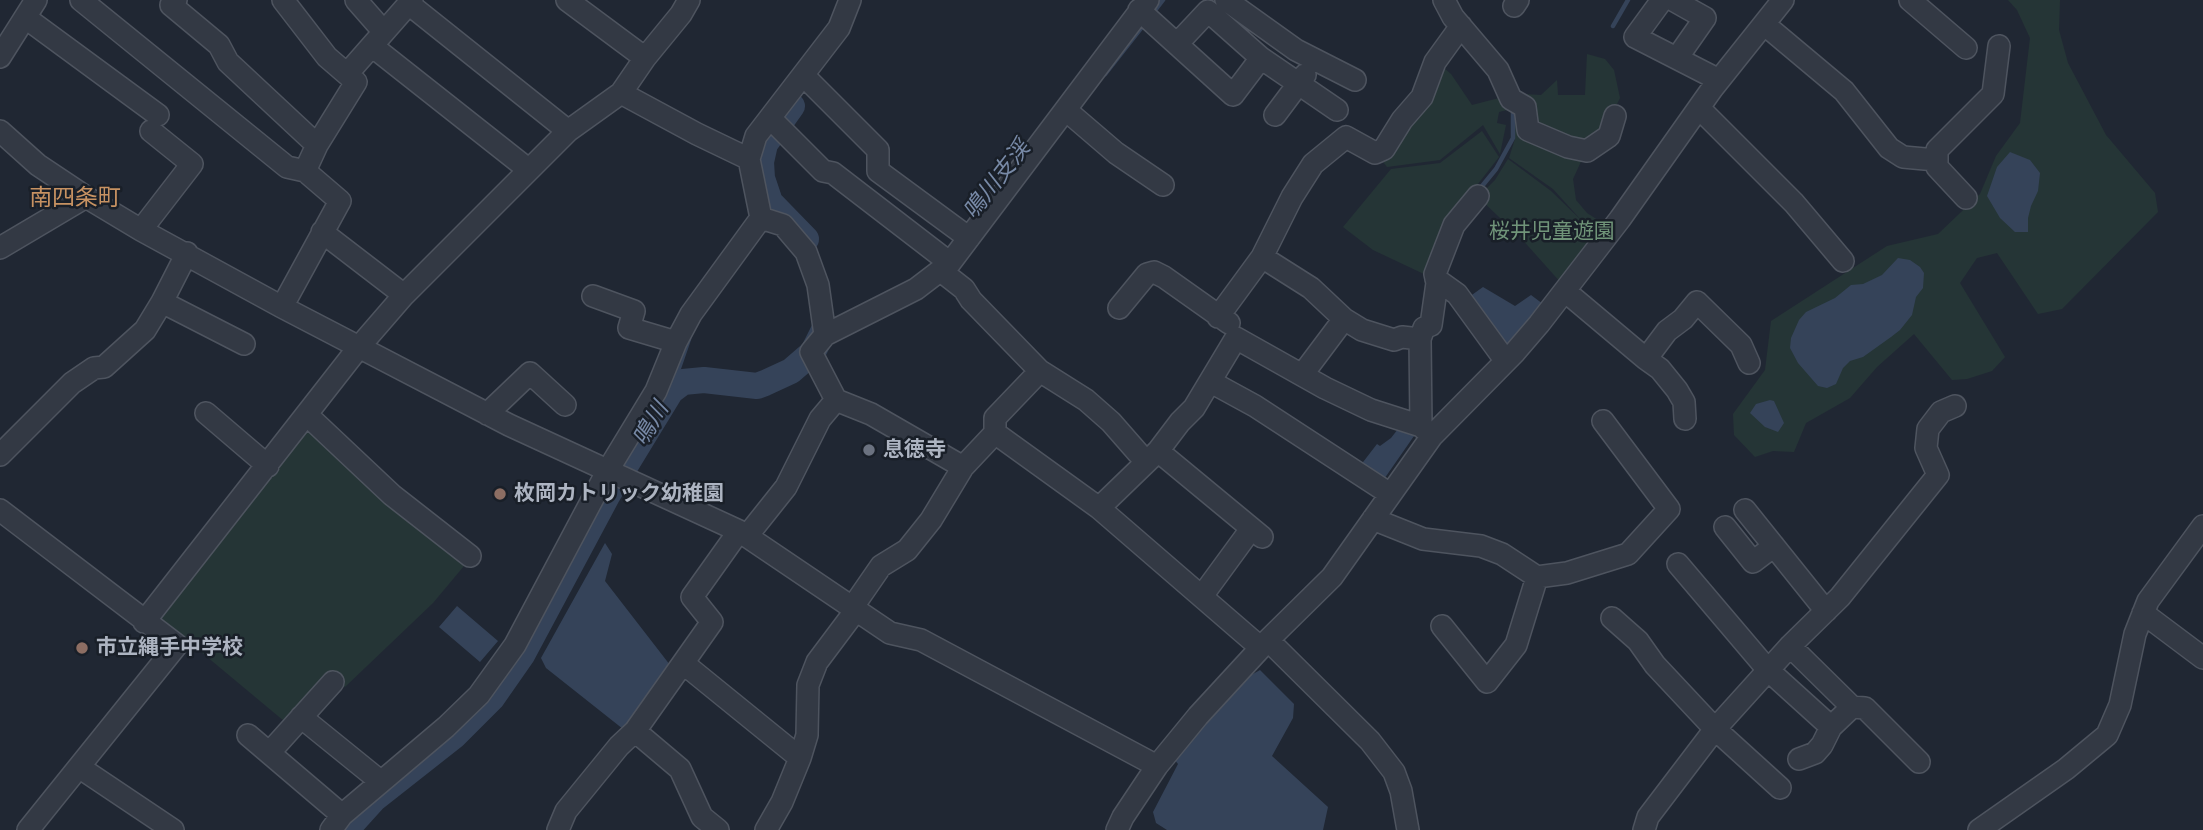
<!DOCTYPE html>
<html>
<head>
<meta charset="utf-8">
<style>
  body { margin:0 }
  canvas { display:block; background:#202733 }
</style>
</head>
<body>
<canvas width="2203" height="830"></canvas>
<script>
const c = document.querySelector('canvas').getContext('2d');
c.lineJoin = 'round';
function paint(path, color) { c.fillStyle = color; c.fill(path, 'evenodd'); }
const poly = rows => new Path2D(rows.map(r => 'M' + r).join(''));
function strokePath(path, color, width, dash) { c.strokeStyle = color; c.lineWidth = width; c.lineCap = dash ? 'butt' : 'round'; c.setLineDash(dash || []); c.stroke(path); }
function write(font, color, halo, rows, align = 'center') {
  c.font = font + ' Figtree,"Noto Sans JP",sans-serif'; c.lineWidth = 5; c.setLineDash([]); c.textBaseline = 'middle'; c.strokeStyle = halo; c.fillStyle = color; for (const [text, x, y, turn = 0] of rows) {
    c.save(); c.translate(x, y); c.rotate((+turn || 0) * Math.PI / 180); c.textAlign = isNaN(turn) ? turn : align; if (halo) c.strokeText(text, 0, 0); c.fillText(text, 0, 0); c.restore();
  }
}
const green = poly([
  [2008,0,2060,0,2059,30,2068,63,2106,135,2155,193,2158,212,2062,309,2038,314,1997,253,1977,258,1960,283,2005,357,1992,371,1967,379,1952,380,1914,334,1877,367,1850,398,1806,423,1794,452,1773,451,1755,457,1734,435,1733,414,1765,370,1771,321,1887,246,1938,234,1980,194,1996,156,2020,123,2030,38,2017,10],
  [1587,54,1605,59,1614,70,1620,98,1611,116,1585,148,1530,127,1519,98,1524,94,1541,95,1557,80,1558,95,1585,95],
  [1438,63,1451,74,1472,105,1507,96,1507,110,1499,112,1497,123,1506,125,1500,154,1483,125,1440,160,1387,167,1381,159],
  [1514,104,1524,133,1584,155,1573,179,1576,200,1587,213,1601,222,1594,234,1598,238,1562,284,1520,237,1478,197,1495,180,1508,159,1551,191,1582,221,1553,189,1509,158,1515,139],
  [1482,131,1499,157,1445,226,1426,275,1373,250,1343,227,1391,169,1440,163],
  [309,424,469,560,433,603,345,687,330,676,284,721,158,616]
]);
const water = poly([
  [2010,152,2030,160,2040,173,2038,191,2031,206,2028,218,2028,232,2015,232,2000,218,1987,196,1997,167],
  [1898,258,1910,260,1920,267,1924,273,1923,288,1916,297,1912,315,1900,330,1891,337,1863,357,1850,361,1843,368,1836,384,1827,388,1818,386,1798,363,1790,348,1791,338,1799,320,1806,312,1835,298,1851,285,1863,284,1882,275],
  [1483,287,1515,306,1531,295,1543,304,1511,350,1469,297],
  [1770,400,1774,401,1784,423,1778,432,1765,427,1750,413,1756,404],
  [1398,429,1414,436,1382,482,1360,466,1377,444,1380,446,1391,438],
  [605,543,612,554,605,581,670,665,638,715,623,729,546,668,541,658],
  [457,606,498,641,480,662,439,627],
  [1260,670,1294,704,1293,718,1272,756,1328,807,1323,830,1167,830,1156,823,1153,812,1178,764,1174,759,1244,679]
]);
const stream = poly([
  [1153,13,1163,0],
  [1613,26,1628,0],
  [1105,74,1145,23],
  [1478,191,1496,169,1513,138,1513,109],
  [671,391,689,339]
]);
const river = poly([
  [792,106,765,144,761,162,762,178,770,202,806,239],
  [346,830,374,799,454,736,492,698,522,655,607,496,671,391,683,382,704,380,757,386,765,383,791,371,813,352,823,332]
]);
const minor = poly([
  [81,0,287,167,305,171],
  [176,0,171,5,219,45,228,62,317,145],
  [356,0,384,32],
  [567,0,645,58],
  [1226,0,1296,50,1355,80],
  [1444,0,1453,17,1498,70,1511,99,1525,107,1528,130,1568,147,1587,151,1609,136,1615,116],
  [1662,0,1635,37,1719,80],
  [1673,0,1705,18,1677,58],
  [1910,0,1966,48],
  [409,4,568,131],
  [1514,6,1518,0],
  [1139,10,1233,95,1261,58],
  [26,18,158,115],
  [1764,24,1844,91,1889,148,1903,157,1936,160],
  [1177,44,1208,11,1261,58,1337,110],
  [372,46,529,170],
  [0,57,36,0],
  [347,74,412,0],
  [803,75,878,150,878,171,969,238],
  [1699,108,1794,203,1843,261],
  [1067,111,1116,153,1163,185],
  [1275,115,1305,75],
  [770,118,823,171,833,173,950,263],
  [0,131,38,165,86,197,141,230,282,307,509,425,739,531,890,633,921,640,1157,766],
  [749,159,756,136,839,28,850,0],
  [1966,198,1937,167,1937,150,1993,94,1999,46],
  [761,218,783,225,806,252,818,285,825,335],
  [141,230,192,164,151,131],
  [322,232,404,295],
  [0,248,86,197],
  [1262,257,1311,288,1344,319,1362,330,1394,340,1402,337,1420,339,1421,426],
  [941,271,964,289,971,300,1040,371,1086,400,1111,422,1146,462],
  [1436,279,1457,294,1505,360],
  [1565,291,1646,359,1667,331,1683,319,1697,302,1741,345,1749,363],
  [593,296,634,311,629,328,676,342],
  [162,302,244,344],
  [282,307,340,201,305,171,317,145,356,82,327,57,283,0],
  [1119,308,1147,274,1154,272,1164,277,1229,323],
  [1218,317,1262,257,1292,197,1313,164,1346,137,1375,153,1384,149,1402,120,1422,97,1435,62,1461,26],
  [1420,339,1424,328,1431,325,1437,283,1435,274,1454,225,1478,196],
  [1646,359,1660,369,1677,390,1684,402,1685,419],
  [1302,375,1344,319],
  [1211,382,1255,406,1390,494],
  [206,413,268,466],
  [487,414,530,373,565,405],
  [307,415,392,495,470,556],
  [995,433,995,418,1040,371],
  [1158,451,1262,537],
  [0,455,72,383,94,368,104,367,145,330,162,302,187,253],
  [963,467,871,414,836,400,811,352,825,335,916,289,950,263,1148,0],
  [1099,508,1158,451,1180,422,1194,408,1236,338,1325,388,1371,410,1421,426,1432,436],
  [0,510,177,645,28,830],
  [1745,510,1826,611],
  [1373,519,1423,539,1481,546,1502,554,1537,577,1567,573,1628,554,1669,509,1603,421],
  [1725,527,1753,562,1774,546],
  [747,536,786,487,820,419,836,400],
  [1678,564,1768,670,1831,727],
  [1202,596,1251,529],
  [852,608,881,566,907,550,931,520,963,467,995,433,1099,508,1261,648],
  [2143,613,2203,658],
  [1612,618,1638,641,1655,665,1715,729,1780,788],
  [144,622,359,347,404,295,568,131,621,93,645,58,681,14,689,0],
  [1442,626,1487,682,1516,645,1537,577],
  [1268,640,1370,741,1394,772,1401,791,1408,830],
  [1790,646,1852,707],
  [683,663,800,758,807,735,808,685,817,662,856,610],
  [301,717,380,781],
  [635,731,680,769,702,817,718,830],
  [248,735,342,815],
  [270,752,333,682],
  [1799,759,1815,753,1822,745,1831,727,1852,707,1865,708,1919,762],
  [79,767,173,830],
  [331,830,342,815,446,727,479,695,515,645,608,470,656,391,676,342,691,314,761,218,749,159,697,134,621,93],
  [558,830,566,811,619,746,635,731,712,622,692,597,739,531],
  [766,830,782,802,800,758],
  [1117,830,1123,817,1157,766,1198,716,1268,640,1332,577,1432,436,1515,352,1539,324,1620,219,1712,89,1783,0],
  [1644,830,1648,817,1715,729,1790,646,1840,597,1938,475,1926,448,1928,429,1941,412,1955,406],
  [1979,830,2066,769,2107,735,2120,705,2135,634,2148,601,2203,526]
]);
const markers = [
  [869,450,7,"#6b7280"],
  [500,494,7,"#8d6e63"],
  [82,648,7,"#8d6e63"]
];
const parkNames = [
  ["桜井児童遊園",1552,232]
];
const poiNames = [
  ["息徳寺",883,450],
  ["枚岡カトリック幼稚園",514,494],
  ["市立縄手中学校",96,648]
];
const waterNames = [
  ["鳴川支渓",997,180,-52],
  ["鳴川",651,424,-59]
];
const neighbourhoodNames = [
  ["南四条町",75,198]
];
paint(green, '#253536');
paint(water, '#354359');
strokePath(stream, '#354359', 4.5);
strokePath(river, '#354359', 26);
strokePath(minor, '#4e545f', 24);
strokePath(minor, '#333944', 21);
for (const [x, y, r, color] of markers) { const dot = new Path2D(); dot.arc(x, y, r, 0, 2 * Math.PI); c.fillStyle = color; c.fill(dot); strokePath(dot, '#191f28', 2.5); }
write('21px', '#709479', '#191f28', parkNames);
write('bold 21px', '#adb4c1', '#191f28', poiNames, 'left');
write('italic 23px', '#788aa7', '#191f28', waterNames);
write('23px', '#c79262', '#191f28', neighbourhoodNames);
</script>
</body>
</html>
